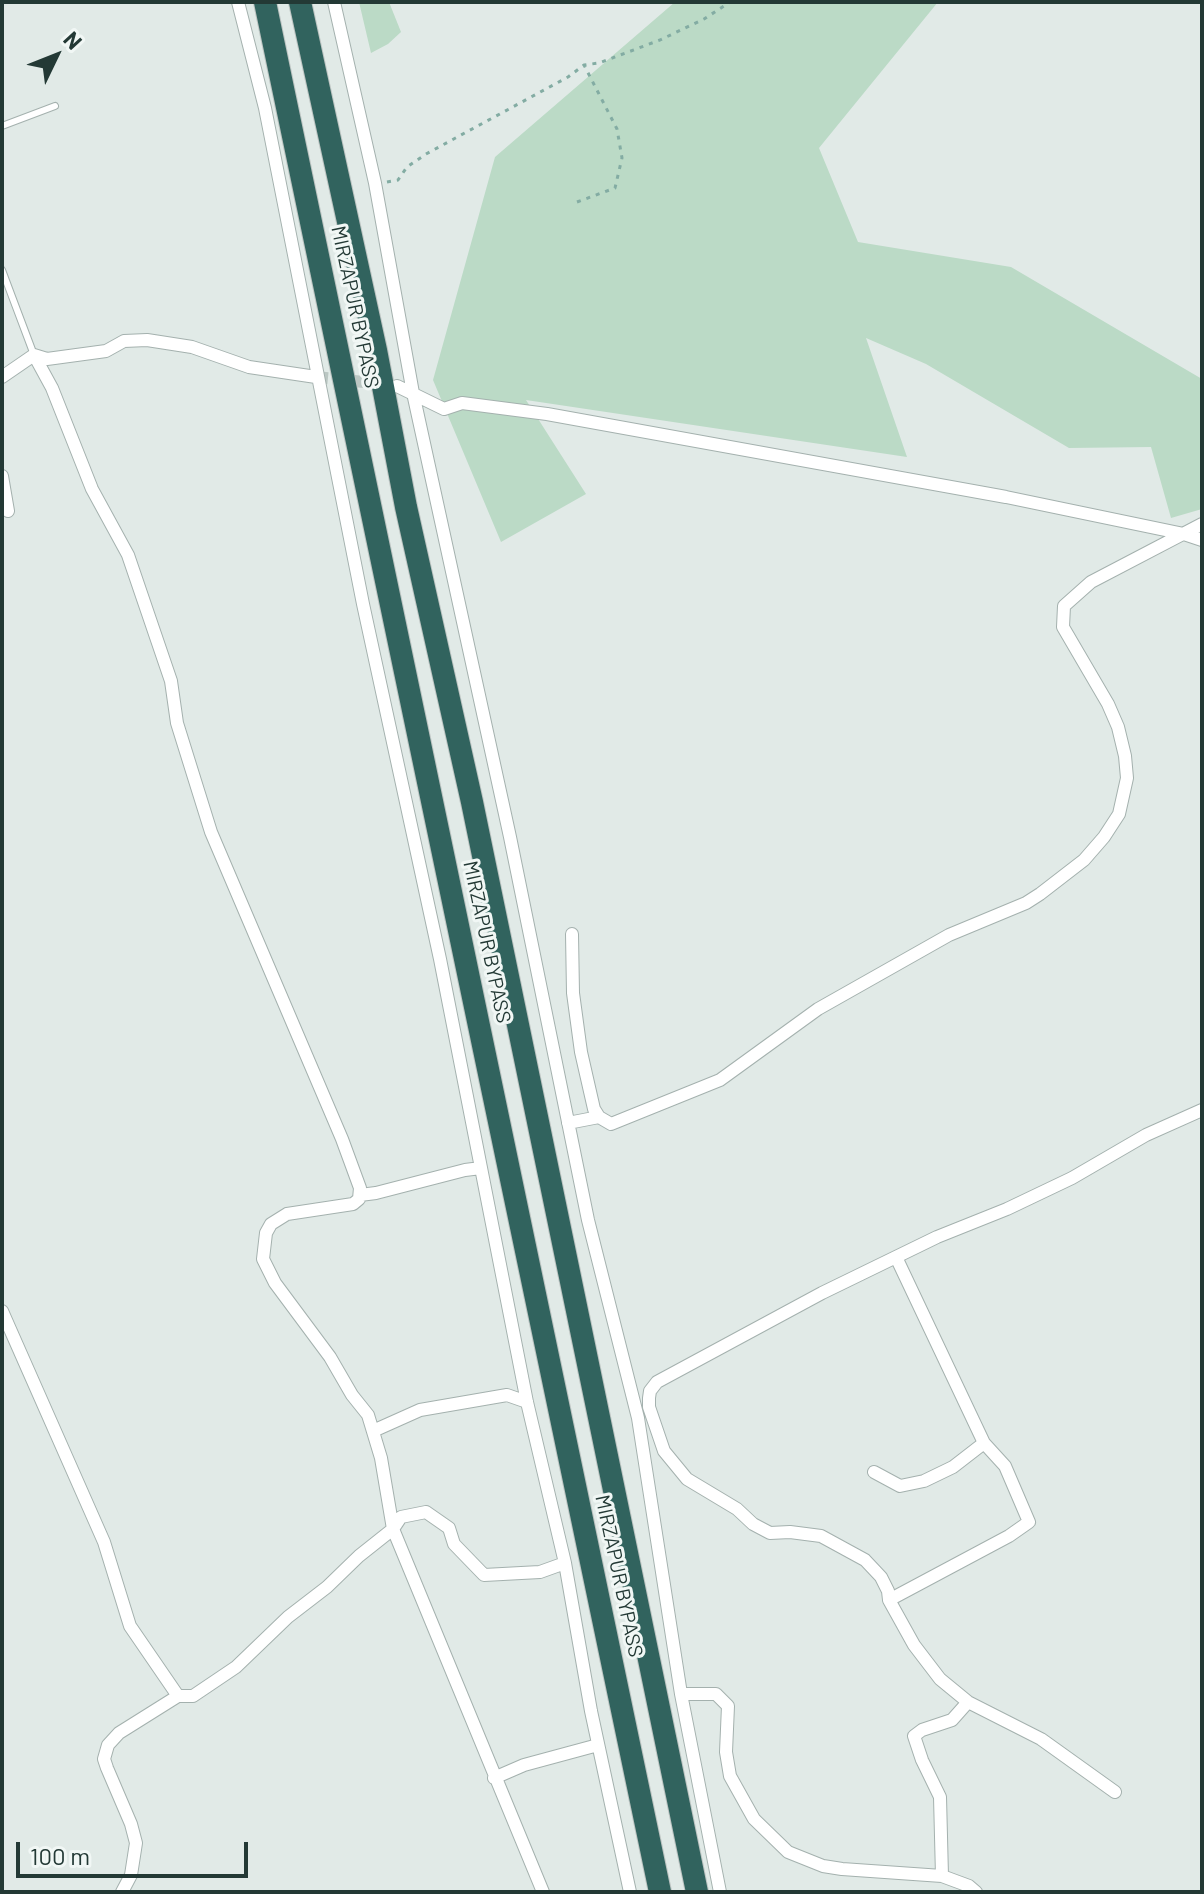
<!DOCTYPE html>
<html>
<head>
<meta charset="utf-8">
<style>
  body { margin:0 }
  #map { position:relative; width:1204px; height:1894px; overflow:hidden; background:#e1eae7; font-family:Barlow,sans-serif }
  canvas { display:block }
  .frame { position:absolute; inset:0; border:4px solid #233935; pointer-events:none }
  .north { position:absolute; left:16px; top:16px; width:80px; height:80px; -webkit-text-stroke:6px #f1f7f5; paint-order:stroke; rotate:47deg; font-size:22px; font-weight:700; line-height:32px; text-align:center; color:#233935 }
  .north::after { content:''; display:block; margin:auto; width:28px; height:36px; background:#233935; clip-path:polygon(50% 0,100% 100%,50% 72%,0 100%) }
  .scale { position:absolute; left:16px; top:1842px; width:232px; height:36px; box-sizing:border-box; border:4px solid #233935; border-top:0; padding-left:10px; font-size:24px; line-height:28px; white-space:nowrap; color:#233935; -webkit-text-stroke:6px #f1f7f5; paint-order:stroke }
</style>
</head>
<body>
<div id="map">
<canvas width="1204" height="1894"></canvas>
<div class="frame"></div>
<div class="north">N</div>
<div class="scale">100 m</div>
</div>
<script>
const c = document.querySelector('canvas').getContext('2d');
c.lineJoin = 'round';
function paint(path, color) { c.fillStyle = color; c.fill(path, 'evenodd'); }
const poly = rows => new Path2D(rows.map(r => 'M' + r).join(''));
function strokePath(path, color, width, dash) { c.strokeStyle = color; c.lineWidth = width; c.lineCap = dash ? 'butt' : 'round'; c.setLineDash(dash || []); c.stroke(path); }
function write(font, color, halo, rows, align = 'center') {
  c.font = font + ' Barlow,sans-serif'; c.lineWidth = 6; c.setLineDash([]); c.textBaseline = 'middle'; c.strokeStyle = halo; c.fillStyle = color; for (const [text, x, y, turn = 0] of rows) {
    c.save(); c.translate(x, y); c.rotate((+turn || 0) * Math.PI / 180); c.textAlign = isNaN(turn) ? turn : align; if (halo) c.strokeText(text, 0, 0); c.fillText(text, 0, 0); c.restore();
  }
}
const green = poly([
  [359,2,389,2,401,32,388,44,371,53],
  [675,2,938,2,819,148,858,242,1011,267,1202,379,1202,509,1171,518,1151,447,1069,448,926,364,866,338,907,457,526,400,586,494,501,542,433,380,495,157]
]);
const streetTunnel = poly([
  [316,377,384,384]
]);
const path = poly([
  [387,182,398,180,407,167,426,154,568,77,584,65,599,63,660,40,704,19,730,2],
  [577,202,615,188,622,158,617,129,584,65]
]);
const lane = poly([
  [2,126,55,106],
  [2,270,34,355]
]);
const street = poly([
  [238,2,265,108,363,604,440,959,527,1402,565,1563,591,1711,630,1892],
  [334,2,375,183,413,393,510,837,588,1220,638,1418,681,1694,720,1892],
  [34,355,52,388,92,489,128,555,171,681,177,723,211,832,342,1139,360,1188,359,1199,353,1204,287,1214,271,1224,266,1233,263,1259,275,1283,330,1357,352,1395,368,1415,381,1458,393,1529,543,1892],
  [2,377,34,355,47,359,106,351,124,341,147,340,192,347,249,367,316,377],
  [397,386,444,409,462,403,547,414,1006,497,1184,534,1202,540],
  [2,476,8,511],
  [572,934,573,993,581,1052,594,1109,599,1117,611,1124,720,1080,818,1009,949,935,1026,903,1040,894,1084,860,1104,837,1119,814,1127,778,1125,756,1118,727,1108,704,1063,627,1064,606,1091,582,1202,524],
  [568,1123,599,1117],
  [360,1195,376,1193,465,1170,481,1168],
  [2,1311,104,1542,130,1626,178,1696],
  [373,1431,420,1410,507,1395,527,1402],
  [874,1472,900,1486,924,1481,953,1467,984,1443,896,1257],
  [889,1600,1009,1536,1029,1522,1005,1466,984,1443],
  [681,1694,716,1694,728,1706,726,1752,730,1776,754,1819,788,1852,823,1866,842,1869,942,1876,969,1886,976,1892],
  [494,1778,524,1765,598,1745],
  [1115,1792,1041,1739,968,1702,940,1679,914,1645,889,1600,888,1591,881,1577,865,1560,821,1536,790,1532,770,1533,753,1524,737,1509,687,1479,664,1451,649,1407,649,1398,650,1391,657,1382,822,1293,937,1237,1007,1209,1072,1178,1146,1135,1202,1110],
  [942,1876,940,1797,922,1760,914,1736,922,1730,952,1720,968,1702],
  [122,1892,131,1875,136,1843,131,1824,107,1768,104,1759,108,1745,119,1733,178,1696,193,1696,236,1667,288,1617,327,1587,359,1556,393,1529,401,1517,426,1512,449,1528,454,1544,484,1575,540,1572,565,1563]
]);
const highway = poly([
  [265,2,660,1892],
  [300,2,376,350,406,507,472,802,697,1892]
]);
const streetNames = [
  ["MIRZAPUR BYPASS",355,307,78],
  ["MIRZAPUR BYPASS",487,942,78],
  ["MIRZAPUR BYPASS",619,1576,78]
];
paint(green, '#bbdac6');
strokePath(streetTunnel, '#bbc7c3', 12, [12, 6]);
strokePath(lane, '#a4b1ae', 8);
strokePath(street, '#a4b1ae', 14);
strokePath(highway, '#bdc4c2', 24);
strokePath(path, '#83aca3', 3, [4, 6]);
strokePath(lane, '#fff', 6);
strokePath(street, '#fff', 12);
strokePath(highway, '#31635e', 22);
write('20px', '#233935', '#f1f7f5', streetNames);
</script>
</body>
</html>
